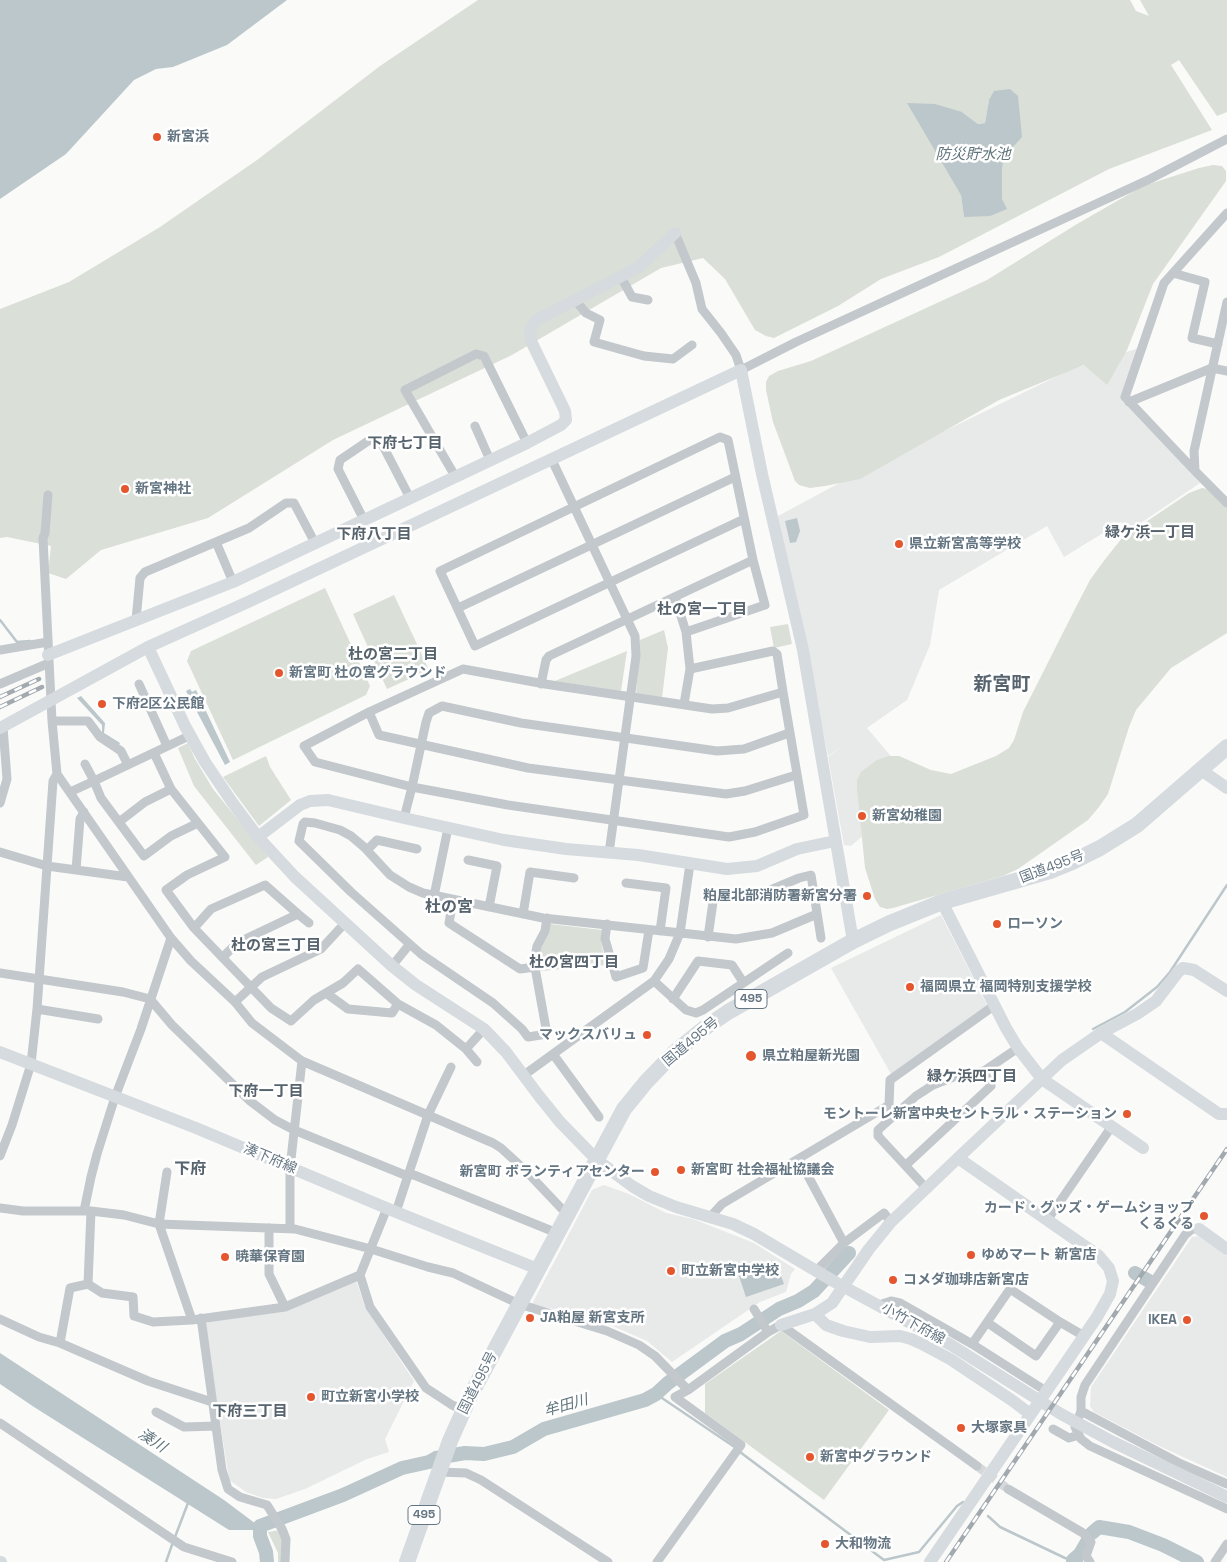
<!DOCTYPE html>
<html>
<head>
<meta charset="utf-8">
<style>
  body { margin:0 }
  canvas { display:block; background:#fafaf8 }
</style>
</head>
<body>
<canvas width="1227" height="1562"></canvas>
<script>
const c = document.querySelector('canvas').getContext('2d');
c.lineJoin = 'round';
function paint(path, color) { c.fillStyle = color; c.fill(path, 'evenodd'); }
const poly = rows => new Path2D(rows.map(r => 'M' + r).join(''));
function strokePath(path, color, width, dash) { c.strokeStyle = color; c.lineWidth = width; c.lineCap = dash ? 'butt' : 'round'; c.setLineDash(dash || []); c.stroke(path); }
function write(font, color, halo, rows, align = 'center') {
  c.font = font + ' "Space Grotesk","Noto Sans JP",sans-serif'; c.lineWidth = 5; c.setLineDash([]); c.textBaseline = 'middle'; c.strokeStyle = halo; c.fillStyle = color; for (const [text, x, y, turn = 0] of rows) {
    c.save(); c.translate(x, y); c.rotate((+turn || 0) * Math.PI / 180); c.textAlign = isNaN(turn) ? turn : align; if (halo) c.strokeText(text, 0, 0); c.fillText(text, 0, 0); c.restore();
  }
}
const built = poly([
  [1142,347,1122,397,1200,483,1129,531,1121,522,1064,557,1047,526,939,590,930,645,907,700,867,728,918,788,851,846,844,845,828,757,843,746,828,756,778,516,858,473,1070,370],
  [941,915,988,1007,891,1074,831,968],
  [604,1185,629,1194,666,1213,693,1219,754,1243,795,1269,791,1274,786,1292,760,1302,672,1362,647,1341,597,1319,532,1304,592,1190],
  [1198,1236,1227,1256,1227,1477,1159,1446,1094,1412,1090,1406,1091,1387,1192,1237],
  [356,1280,365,1307,414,1381,385,1439,389,1452,367,1459,305,1489,276,1499,263,1498,246,1492,229,1480,205,1323,287,1310]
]);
const green = poly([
  [478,0,1130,0,1136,11,1149,16,1140,0,1227,0,1227,112,1217,116,1179,60,1171,65,1212,130,1109,169,939,257,881,279,838,306,774,338,766,336,755,330,725,279,703,258,661,268,512,355,333,440,208,518,101,550,66,579,48,573,51,546,7,537,0,538,0,309,69,282,160,227,257,160,380,66],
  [989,100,1022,136,1004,157,1002,169,1002,199,964,217,961,195,962,112,978,124,985,123],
  [1213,165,1222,166,1226,171,1226,181,1153,284,1127,350,1107,385,1084,365,999,400,860,479,825,486,810,488,799,485,795,481,773,422,766,390,766,382,769,376,778,371,811,361,987,280,1077,224,1143,186,1199,168],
  [1202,488,1216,491,1227,498,1227,633,1171,668,1136,710,1129,727,1108,794,1099,807,1088,820,1018,869,1003,876,893,908,887,909,880,907,875,899,865,868,857,788,857,780,861,772,877,760,889,756,899,756,931,770,951,774,996,756,1009,748,1014,740,1023,712,1077,605,1090,580,1103,562,1122,538,1189,493],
  [325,588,370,686,366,695,233,760,187,661,191,651],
  [394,595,429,670,387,689,353,614],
  [788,624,792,644,774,648,770,627],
  [664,630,668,648,662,698,636,694,640,640],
  [627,651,621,691,555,681],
  [188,743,195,759,213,789,268,857,256,865,194,786,178,748],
  [266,756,270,767,291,800,259,826,223,777],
  [550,924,602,930,601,942,606,965,541,971,538,962,541,947],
  [781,1331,889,1410,824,1500,705,1413,705,1384],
  [280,1530,284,1539,284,1562,278,1562,278,1553,268,1532]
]);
const water = poly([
  [0,0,287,0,227,45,173,67,156,69,134,80,66,154,0,199],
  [1010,89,1018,96,1022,137,1004,157,1002,169,1002,199,1007,209,990,216,964,217,961,195,907,103,935,104,962,112,978,124,985,123,989,100,994,91],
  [797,518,800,531,796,542,790,543,785,521],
  [190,689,192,692,196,690,230,762,225,765,186,691],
  [81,696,105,723,104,733,120,743,118,746,102,734,102,725,77,698],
  [775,1260,784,1284,746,1297,738,1273],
  [0,1353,224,1500,264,1530,229,1530,34,1407,0,1384]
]);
const stream = poly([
  [0,620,17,642,30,641],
  [1093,1029,1125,1012,1157,987,1170,972,1227,885],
  [656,1394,736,1448],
  [740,1452,884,1560,919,1552,957,1506,963,1502],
  [988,1516,1000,1527,1065,1558,1082,1562],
  [175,1537,188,1503],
  [166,1562,173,1542]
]);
const river = poly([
  [1135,1273,1149,1281],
  [260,1526,343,1495,402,1468,429,1462,436,1458,465,1453,484,1454,513,1447,544,1429,645,1400,656,1394,668,1383,725,1341,741,1334,779,1309,798,1301,814,1291,849,1253],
  [260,1526,260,1536,266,1552,267,1562],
  [1092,1533,1099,1527,1129,1532,1163,1545,1197,1562],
  [1073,1560,1080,1554,1087,1542]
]);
const streetTunnel = poly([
  [977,1466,1008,1489]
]);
const street = poly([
  [675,233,696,283,702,309,721,333,736,355,741,370,796,342,1150,179,1227,139],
  [1173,273,1205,282,1192,338,1218,344],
  [621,277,632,297,648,300],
  [576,301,586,313,600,320,594,342,644,356,673,359,692,345],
  [1227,302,1194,451,1195,471,1227,503],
  [1129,402,1212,368,1227,371],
  [475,426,490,460],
  [551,458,635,636,636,656,609,853],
  [1195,471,1125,397,1164,283,1227,213],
  [455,476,405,390,476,354,484,356,527,443],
  [48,495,45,533,43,538,52,721,57,774,171,938,191,961,235,1002,252,1023,302,1061,493,1143,501,1148,525,1170,561,1208,568,1212],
  [364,520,338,469,340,460,371,439,381,442,410,498],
  [216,542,233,582],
  [675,597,686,632,690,669,684,704],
  [458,608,735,477],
  [136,620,140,578,145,572,249,528,286,503,294,503,315,543],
  [686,632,765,605,753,560,728,440,720,437,440,571,475,646,744,519],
  [0,650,48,642],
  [463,669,545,684,712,709,728,708,783,692,804,815,755,832,729,837,701,833,508,805,412,787,315,762,304,746,369,712,463,669],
  [690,669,773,651,777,654,783,692],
  [0,684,49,663],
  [139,684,167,746],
  [541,684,546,660,549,656,753,560],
  [369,712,379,735,528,768,726,794,745,791,796,775],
  [52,721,88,721,100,737,121,751,128,765],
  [191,735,94,781,101,798,144,856,171,836,198,823],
  [154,753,171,789,225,857,187,875,166,890,194,928,271,1008,291,1021,314,1000,343,983,358,969,398,1004,436,1025,466,1049,484,1029],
  [70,792,94,781,85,764],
  [0,803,7,779,3,727],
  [404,818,412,787,426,722,429,713,442,706,521,723,717,751,744,749,789,733],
  [119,822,145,802,171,789],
  [367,850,377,840,417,849],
  [0,852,47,866,128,877],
  [468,860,497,866,489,907],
  [76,870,80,819,84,812],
  [626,883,666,888,660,931],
  [434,896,448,828],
  [453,900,449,923,520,969,535,967],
  [298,914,309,923],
  [523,914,530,872,574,878],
  [547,918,545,931,537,946,534,962,547,1034,528,1037,522,1029,493,1003,421,954,351,892,299,841,303,824,305,822,315,823,340,830,351,836,364,847,390,875,409,887,423,893,543,918,736,939,772,933,817,914],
  [607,924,605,939,616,977,643,968,649,930],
  [194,928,211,909,265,885,298,914,237,943,223,957],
  [708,937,714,895,729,897,756,894,768,891,799,878,811,875,821,938],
  [392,966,409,945],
  [0,973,123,992,150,999,172,1025,250,1101,275,1120,294,1130,405,1175,414,1175,557,1233],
  [654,981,686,1010,696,1013,703,1010,788,953],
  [326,993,348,1009,392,1013,398,1004],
  [673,999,698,961,732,965,743,982],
  [235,1002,262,977,321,949,345,923],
  [37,1009,98,1019],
  [466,1049,477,1062],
  [553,1054,599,1117],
  [524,1075,654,981,669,959,680,933,690,864],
  [0,1156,12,1125,31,1064,37,1009,53,781,57,774],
  [799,1159,844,1243],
  [906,1165,991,1086,984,1071],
  [167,1172,159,1224,192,1320],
  [927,1189,878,1136,878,1130,916,1096,933,1085,956,1076,984,1071,1018,1048],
  [0,1208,23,1211,91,1211,124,1215,159,1224,295,1229,371,1249,428,1267,453,1273,519,1304,607,1331,639,1345,655,1356,688,1390],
  [387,1208,360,1275,370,1307,426,1388,452,1405,464,1410],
  [84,1211,91,1177,97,1154,115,1097,141,1029,171,938],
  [91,1211,88,1284,102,1293,133,1297,134,1316,153,1322,192,1320,285,1307,360,1275],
  [396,1212,428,1115,451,1067],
  [711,1216,722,1204,889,1105,890,1080,995,1005],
  [1048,1219,1112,1126],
  [269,1228,269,1274,285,1307],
  [290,1229,290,1168,302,1061],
  [1199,1229,1192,1229,1185,1235,1085,1385,1081,1397,1081,1411,1075,1427,1081,1439,1090,1446,1227,1509],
  [817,1270,844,1243,884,1213,891,1222],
  [879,1305,891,1301,900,1303,972,1344,1046,1391],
  [754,1309,768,1332],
  [201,1318,222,1470,228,1489,240,1497,267,1505,282,1529,286,1539,285,1562],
  [0,1319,39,1337,60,1343,148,1381,212,1402],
  [988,1323,1036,1356,1060,1322],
  [60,1343,70,1288,88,1284],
  [972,1344,1010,1289,1060,1322,1084,1336],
  [1081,1411,1181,1464,1227,1484],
  [156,1412,184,1427,216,1426],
  [0,1423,184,1547,232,1562],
  [1053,1429,1069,1438,1079,1435],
  [439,1472,466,1473,481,1480,608,1562],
  [1008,1489,1083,1533,1091,1542,1086,1556,1090,1562],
  [657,1562,741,1445,675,1397,688,1390,768,1332,781,1325,977,1466],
  [1215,1562,1227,1544]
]);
const secondary = poly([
  [148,647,185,726,205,762,232,802,258,837,295,877,392,966,416,985,484,1029,506,1052,539,1096,560,1122,597,1160,632,1186,649,1196,676,1207,733,1224,754,1234,835,1282,951,1345,1061,1414,1113,1442,1227,1497],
  [48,655,233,582,527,443,561,425,566,420,565,411,531,341,530,334,532,326,537,320,639,267,675,233],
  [0,728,148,647,248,602,741,370,762,474,803,650,853,941],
  [1201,770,1227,788],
  [258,837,300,805,310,801,328,800,404,818,504,840,566,849,638,855,727,869,757,866,797,849,835,841],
  [942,902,1006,1028,1018,1048,1042,1079,1143,1148],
  [1101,1033,1219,1114,1227,1114],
  [0,1052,196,1128,396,1212,538,1269],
  [1199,1229,1227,1249],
  [815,1314,826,1325,843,1331,870,1337,900,1336,911,1339,922,1344,950,1359,1013,1401,1030,1414],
  [781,1325,815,1314,832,1303,869,1249,891,1222,958,1158,1062,1060,1101,1033,1137,1014,1156,1001,1178,972,1183,968,1194,970,1227,991],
  [0,1562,1,1562],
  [930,1562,1097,1317,1110,1294,1113,1281,1109,1268,1099,1256,958,1158]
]);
const highway = poly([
  [407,1562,450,1441,470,1396,489,1361,624,1109,646,1082,675,1052,706,1027,728,1012,853,941,890,923,942,902,1050,871,1072,862,1100,848,1137,825,1227,747]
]);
const rail = poly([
  [0,697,39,679],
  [0,707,42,687],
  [946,1562,1227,1149]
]);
const markers = [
  [157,137,5,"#e4572e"],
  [125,489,5,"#e4572e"],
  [899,544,5,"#e4572e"],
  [279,673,5,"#e4572e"],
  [102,704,5,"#e4572e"],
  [862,816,5,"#e4572e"],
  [867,896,5,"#e4572e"],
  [997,924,5,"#e4572e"],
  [910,987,5,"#e4572e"],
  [647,1035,5,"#e4572e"],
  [751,1056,6,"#e4572e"],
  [1127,1114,5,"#e4572e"],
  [681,1170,5,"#e4572e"],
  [655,1172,5,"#e4572e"],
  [1204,1216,5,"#e4572e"],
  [971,1255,5,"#e4572e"],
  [225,1257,5,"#e4572e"],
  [671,1271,5,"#e4572e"],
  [893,1280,5,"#e4572e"],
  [530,1318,5,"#e4572e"],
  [1187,1320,5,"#e4572e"],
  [311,1397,5,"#e4572e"],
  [961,1428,5,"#e4572e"],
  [810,1457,5,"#e4572e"],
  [825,1544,5,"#e4572e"]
];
const shields = [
  [751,999,32],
  [424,1515,32]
];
const shieldNames = [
  ["495",751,999],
  ["495",424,1515]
];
const poiNames = [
  ["新宮浜",167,137],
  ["新宮神社",135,489],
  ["県立新宮高等学校",909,544],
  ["新宮町 杜の宮グラウンド",289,673],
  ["下府2区公民館",112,704],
  ["新宮幼稚園",872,816],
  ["粕屋北部消防署新宮分署",857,896,"right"],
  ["ローソン",1007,924],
  ["福岡県立 福岡特別支援学校",920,987],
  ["マックスバリュ",637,1035,"right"],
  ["県立粕屋新光園",762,1056],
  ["モントーレ新宮中央セントラル・ステーション",1117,1114,"right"],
  ["新宮町 社会福祉協議会",691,1170],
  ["新宮町 ボランティアセンター",645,1172,"right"],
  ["カード・グッズ・ゲームショップ",1194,1208,"right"],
  ["くるくる",1194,1224,"right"],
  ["ゆめマート 新宮店",981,1255],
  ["暁華保育園",235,1257],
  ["町立新宮中学校",681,1271],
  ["コメダ珈琲店新宮店",903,1280],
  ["JA粕屋 新宮支所",540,1318],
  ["IKEA",1177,1320,"right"],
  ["町立新宮小学校",321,1397],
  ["大塚家具",971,1428],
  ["新宮中グラウンド",820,1457],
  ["大和物流",835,1544]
];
const streetNames = [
  ["国道495号",1052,867,-21],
  ["国道495号",691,1042,-40],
  ["湊下府線",270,1159,23],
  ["小竹下府線",913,1324,29],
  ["国道495号",478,1383,-63]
];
const waterNames = [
  ["防災貯水池",973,155],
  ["牟田川",566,1406,-16],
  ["湊川",152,1441,33]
];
const neighbourhoodNames = [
  ["下府七丁目",405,444],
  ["緑ケ浜一丁目",1150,533],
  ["下府八丁目",374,535],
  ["杜の宮一丁目",702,610],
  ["杜の宮二丁目",393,655],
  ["杜の宮三丁目",276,946],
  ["杜の宮四丁目",574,963],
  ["緑ケ浜四丁目",972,1077],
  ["下府一丁目",266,1092],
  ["下府三丁目",250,1412]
];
const quarterNames = [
  ["杜の宮",449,908],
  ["下府",190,1170]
];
const districtNames = [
  ["新宮町",1002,685]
];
paint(built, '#e8e9e9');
paint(green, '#dadfd7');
paint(water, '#bbc7cb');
strokePath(stream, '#bbc7cb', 2.5);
strokePath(river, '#bbc7cb', 14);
strokePath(streetTunnel, '#d5d9db', 9, [9, 4.5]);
strokePath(street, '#c3c8cc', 9);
strokePath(secondary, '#d6dbdf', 12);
strokePath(highway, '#d6dbdf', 16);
strokePath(rail, '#a2aab0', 4.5);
strokePath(rail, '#fff', 2.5, [8]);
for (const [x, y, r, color] of markers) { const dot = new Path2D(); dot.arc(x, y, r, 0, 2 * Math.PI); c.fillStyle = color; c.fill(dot); strokePath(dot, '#fff', 2); }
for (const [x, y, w] of shields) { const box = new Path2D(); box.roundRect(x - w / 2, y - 9.5, w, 19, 4); c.fillStyle = '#fff'; c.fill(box); strokePath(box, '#657683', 1); }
write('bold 12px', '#657683', null, shieldNames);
write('bold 14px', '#657683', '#fff', poiNames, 'left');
write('14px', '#657683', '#fff', streetNames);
write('italic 15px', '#60757c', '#fff', waterNames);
write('bold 15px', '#57646e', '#fff', neighbourhoodNames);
write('bold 16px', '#57646e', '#fff', quarterNames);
write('bold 19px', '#57646e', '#fff', districtNames);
</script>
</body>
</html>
